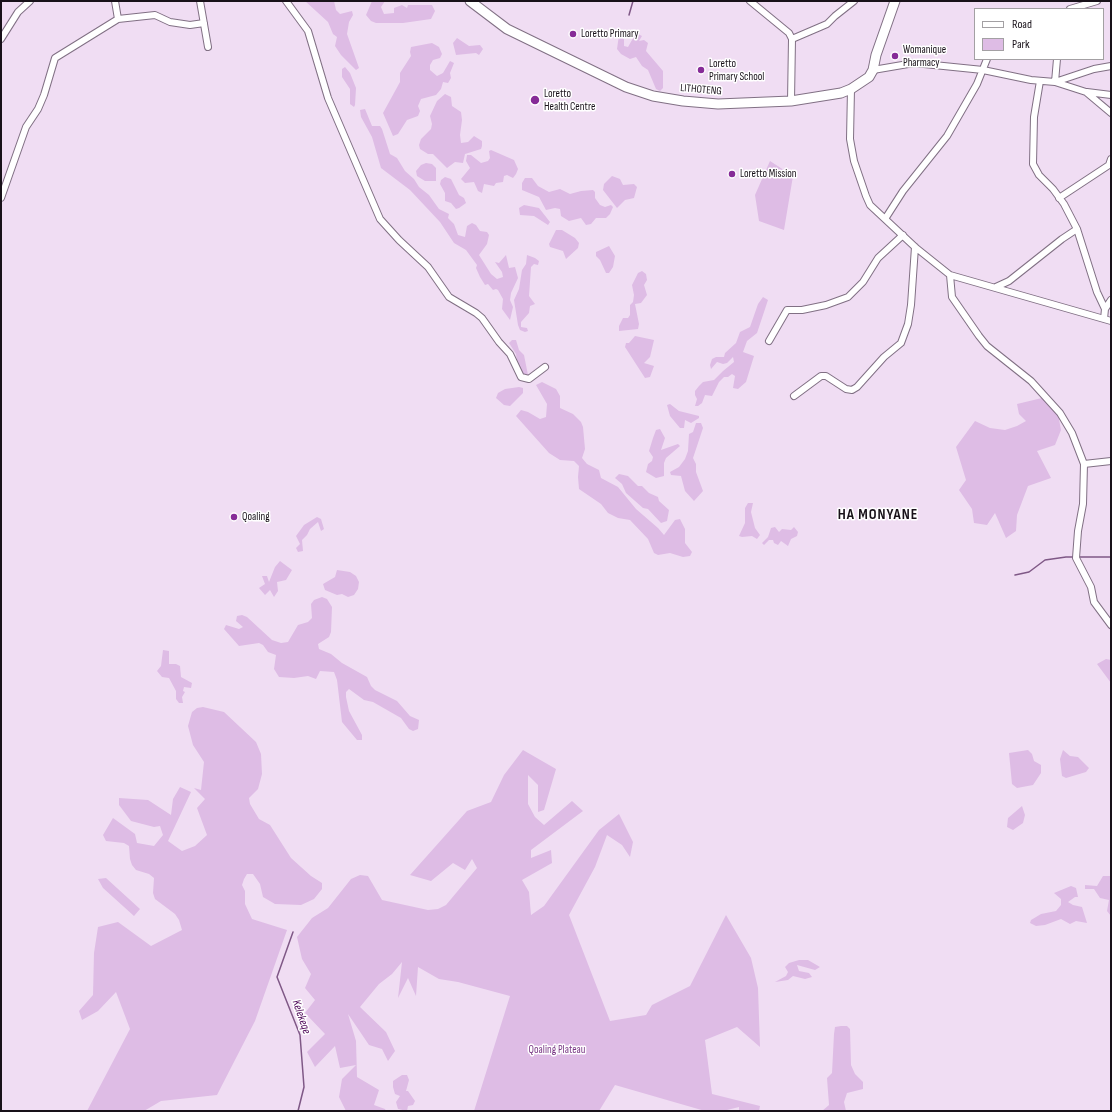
<!DOCTYPE html>
<html>
<head>
<meta charset="utf-8">
<style>
  body { margin:0 }
  #map { position:relative; width:1112px; height:1112px; overflow:hidden; background:#f0ddf3; font-family:"Sofia Sans Condensed",sans-serif }
  canvas { display:block }
  .frame { position:absolute; inset:0; border:2px solid #181119; pointer-events:none }
  .legend { position:absolute; left:974px; top:8px; width:130px; height:52px; box-sizing:border-box; background:#fff; border:1px solid #a3a0a3; margin:0; padding:5px 7px; list-style:none; font-size:12px; color:#181119 }
  .legend li { display:flex; align-items:center; gap:8px; height:20px }
  .legend b { width:20px; border:1px solid #a3a0a3 }
</style>
</head>
<body>
<div id="map">
<canvas width="1112" height="1112"></canvas>
<div class="frame"></div>
<ul class="legend">
<li><b style="height:5px;background:#fff"></b>Road</li>
<li><b style="height:11px;background:#debce5"></b>Park</li>
</ul>
</div>
<script>
const c = document.querySelector('canvas').getContext('2d');
c.lineJoin = 'round';
function paint(path, color) { c.fillStyle = color; c.fill(path, 'evenodd'); }
const poly = rows => new Path2D(rows.map(r => 'M' + r).join(''));
function strokePath(path, color, width, dash) { c.strokeStyle = color; c.lineWidth = width; c.lineCap = dash ? 'butt' : 'round'; c.setLineDash(dash || []); c.stroke(path); }
function write(font, color, halo, rows, align = 'center') {
  c.font = font + ' "Sofia Sans Condensed",sans-serif'; c.lineWidth = 3; c.setLineDash([]); c.textBaseline = 'middle'; c.strokeStyle = halo; c.fillStyle = color; for (const [text, x, y, turn = 0] of rows) {
    c.save(); c.translate(x, y); c.rotate((+turn || 0) * Math.PI / 180); c.textAlign = isNaN(turn) ? turn : align; if (halo) c.strokeText(text, 0, 0); c.fillText(text, 0, 0); c.restore();
  }
}
const green = poly([
  [305,1,334,1,336,10,340,14,352,11,353,15,349,22,347,34,359,68,356,70,341,55,335,46,337,37,333,34,328,22],
  [372,1,385,1,381,7,384,14,394,13,394,8,402,5,407,8,408,5,432,5,435,11,431,19,403,23,376,23,371,21,366,15],
  [636,33,642,36,639,41,644,40,648,43,646,51,663,71,663,88,660,91,656,89,648,70,642,66,636,57,630,59,621,54,617,49,619,35,624,39,624,46,628,47],
  [457,38,469,46,480,45,483,49,479,55,476,53,456,55,453,43],
  [432,43,439,47,442,54,440,58,433,60,430,65,430,70,437,76,443,73,450,61,454,63,450,73,451,78,448,83,443,82,441,89,436,95,421,99,418,106,420,111,418,116,407,120,398,134,393,136,383,113,400,82,400,73,411,56,410,52,411,47],
  [345,67,350,73,356,88,355,105,354,107,350,104,350,89,342,77,342,69],
  [445,94,451,97,452,106,461,112,462,120,460,135,461,143,468,142,474,136,482,141,482,146,481,149,465,154,463,163,455,162,447,168,433,154,428,154,420,149,419,145,421,139,431,129,432,124,430,116,437,101],
  [365,109,372,126,380,126,382,129,390,154,397,158,405,171,414,179,419,187,429,195,439,209,449,214,448,218,454,224,458,235,465,237,467,226,472,223,476,225,480,231,487,232,489,235,487,244,479,255,491,274,497,279,503,277,502,272,495,262,499,263,506,255,509,268,515,267,518,278,511,293,510,300,513,307,510,320,502,309,503,299,498,290,496,289,493,290,488,284,485,285,480,277,476,268,477,265,466,250,454,243,440,222,410,190,381,168,372,137,361,117,360,110],
  [491,150,514,160,518,169,516,174,513,178,507,175,504,176,503,182,496,183,494,186,484,184,482,193,478,191,474,182,465,183,461,179,470,168,466,161,467,155,471,155,481,163,488,161,490,158,489,151],
  [770,161,793,176,784,230,759,221,755,195],
  [426,163,432,164,436,168,436,181,425,181,417,176,416,171,421,165],
  [612,176,620,179,623,185,634,184,637,187,634,198,625,200,617,208,603,190,604,184],
  [445,177,451,179,459,195,464,198,466,203,459,208,456,209,451,203,445,201,445,193,440,184,441,180],
  [525,178,532,178,538,186,549,192,560,189,570,194,581,191,593,190,595,192,595,198,600,205,605,207,611,205,613,207,610,214,606,218,596,218,591,224,586,225,581,218,569,221,561,216,560,209,555,208,546,210,539,197,522,190,522,183],
  [524,205,539,208,550,222,548,225,534,216,520,215,519,208],
  [556,230,562,230,575,238,579,243,578,248,566,259,563,251,550,247,549,244],
  [609,246,615,256,613,267,609,273,606,273,600,260,596,256,596,252],
  [527,255,535,258,539,261,538,265,534,264,531,267,529,296,535,304,530,306,529,313,521,322,521,327,527,328,528,331,525,332,520,330,518,325,514,300,519,289,522,270,526,264],
  [642,271,646,274,647,280,644,285,647,295,641,303,635,304,639,324,638,329,619,331,619,326,623,318,628,318,630,315,630,305,633,302,634,295,632,285,638,273],
  [763,297,768,300,757,333,747,341,743,352,754,356,746,382,738,389,733,388,735,376,732,374,728,377,724,377,719,382,712,396,705,395,702,403,698,406,695,406,697,399,695,395,695,391,699,386,703,382,714,380,723,371,734,362,733,357,727,363,723,364,717,362,711,369,710,365,712,359,716,357,724,357,725,353,736,343,740,332,750,327,758,304],
  [635,336,654,340,650,357,644,363,654,366,650,377,645,378,625,347,626,343,629,343],
  [512,340,516,340,519,350,524,355,528,375,523,376,517,362,516,354,509,343],
  [542,382,556,389,560,396,560,408,573,414,581,422,583,427,585,449,582,458,587,464,599,470,601,478,618,487,636,509,658,528,664,535,675,520,680,519,685,529,685,543,692,552,690,556,683,557,670,553,658,555,654,553,648,539,630,520,618,518,608,513,601,504,579,489,578,477,579,466,574,461,560,460,549,453,516,416,521,410,528,412,540,419,546,417,547,404,536,385],
  [519,387,523,388,523,393,510,406,504,405,496,398,498,393,505,389],
  [1042,398,1058,414,1061,430,1055,445,1037,451,1051,478,1028,486,1017,515,1016,531,1006,538,995,513,987,525,974,523,972,509,959,490,966,480,956,447,975,421,990,428,1005,430,1017,426,1026,421,1019,414,1017,404],
  [670,404,679,411,699,416,699,418,691,423,685,420,684,428,680,428,670,416,667,405],
  [696,423,701,423,703,428,693,458,696,464,696,472,703,491,694,501,685,491,681,476,671,475,670,472,679,467,685,459,688,451,689,434,693,432],
  [660,429,665,438,661,450,678,444,680,446,666,458,664,463,664,476,656,478,646,472,648,464,652,461,653,457,649,451,653,438,656,430],
  [619,474,628,476,638,486,642,486,649,493,658,497,659,501,669,510,667,521,661,523,648,509,643,508,626,493,622,484,615,478],
  [748,503,753,503,751,512,755,528,760,535,757,539,752,536,742,537,739,536,745,523,745,508],
  [317,517,321,519,324,529,321,531,318,522,310,529,307,535,302,540,303,551,298,552,296,548,300,544,296,536,304,525],
  [775,527,779,532,782,529,791,530,794,527,798,532,797,536,791,539,788,546,781,541,778,545,774,543,773,540,769,540,764,545,762,543,768,537,771,528],
  [280,561,292,570,286,580,277,582,278,591,274,597,270,590,265,595,259,588,265,584,262,576,267,576,269,582,275,567],
  [337,570,350,572,356,576,359,582,358,589,354,595,348,597,342,594,337,595,325,590,323,584,335,577],
  [322,597,327,599,332,607,331,632,329,637,318,644,319,649,331,654,342,663,367,677,371,686,375,690,397,701,410,716,419,720,418,729,413,731,409,729,401,718,373,702,364,700,349,689,346,692,346,697,349,711,362,735,362,740,357,740,342,722,337,680,334,672,320,671,316,679,308,676,294,678,279,677,274,669,276,655,268,652,263,645,259,643,239,646,224,629,226,625,239,629,243,627,236,621,237,616,242,615,247,617,272,640,281,643,288,642,298,625,308,622,312,618,311,604,314,600],
  [163,650,169,651,169,664,176,664,180,666,181,677,192,683,191,688,184,687,183,691,185,692,182,697,183,703,179,703,176,699,176,691,169,678,162,677,157,671,161,666],
  [1106,659,1111,660,1111,683,1097,664],
  [203,707,224,712,256,742,261,754,262,774,258,789,249,798,250,804,259,819,270,825,291,858,311,876,322,883,322,889,314,899,301,905,275,904,263,897,260,884,253,874,247,874,244,879,242,885,245,891,245,904,252,919,287,930,255,1021,217,1095,161,1101,144,1111,87,1111,130,1029,116,992,98,1011,82,1020,79,1011,93,995,94,953,98,927,118,922,151,946,182,930,179,920,175,914,155,899,153,893,154,878,149,874,136,870,132,865,130,859,129,846,124,843,106,841,103,835,113,818,135,834,137,843,154,846,163,835,160,826,154,827,131,821,119,805,119,798,148,800,171,815,173,799,180,787,191,792,168,841,182,851,195,846,207,835,197,808,205,799,194,788,201,790,204,762,193,745,188,726,192,712,197,708],
  [523,750,556,769,544,810,538,812,538,785,528,775,528,804,535,817,544,825,572,801,583,811,531,850,531,858,551,850,552,863,522,880,529,892,531,915,544,906,599,830,619,814,633,842,630,857,622,845,607,835,595,867,569,915,610,1021,646,1015,652,1005,690,986,726,915,751,958,758,988,760,1047,737,1027,705,1040,712,1094,760,1106,759,1111,739,1111,739,1107,723,1111,705,1111,615,1085,599,1111,474,1111,510,996,458,982,439,979,418,967,416,996,408,978,398,998,402,962,392,974,379,984,360,1007,386,1032,395,1051,388,1061,382,1049,369,1045,348,1014,356,1041,357,1077,379,1090,374,1105,385,1109,386,1111,346,1111,339,1097,342,1079,356,1065,340,1068,335,1046,315,1067,307,1052,325,1034,305,1013,315,1000,305,988,311,974,302,959,297,937,312,918,328,908,351,879,360,875,368,876,382,900,428,910,438,909,446,905,477,868,472,859,465,870,453,863,431,881,410,875,467,811,491,802,504,775],
  [1028,750,1032,754,1034,761,1041,765,1041,773,1033,785,1017,788,1012,784,1009,753],
  [1063,750,1070,756,1078,757,1089,768,1086,772,1066,778,1062,776,1060,759],
  [1022,806,1025,815,1023,823,1013,830,1007,827,1008,818],
  [1103,876,1111,876,1111,916,1107,911,1109,900,1100,898,1094,889,1085,889,1085,885,1097,886],
  [106,878,140,909,134,916,103,888,98,879],
  [1071,886,1076,888,1078,897,1075,897,1068,902,1073,905,1082,907,1087,923,1076,921,1070,924,1061,919,1045,925,1036,926,1030,923,1031,920,1041,914,1056,911,1061,905,1061,899,1054,893],
  [799,960,808,960,820,967,815,970,797,965,799,971,809,973,812,977,805,979,793,976,788,980,775,982,786,976,788,972,785,967,789,963],
  [841,1026,847,1026,850,1029,851,1065,855,1074,863,1082,863,1089,847,1093,844,1102,846,1111,822,1111,829,1105,827,1078,832,1073,834,1034,835,1027],
  [402,1075,407,1075,409,1080,406,1091,408,1091,415,1101,413,1105,408,1106,407,1111,398,1109,396,1102,400,1096,395,1094,393,1087,393,1081]
]);
const stream = poly([
  [629,15,633,1],
  [1077,557,1111,557],
  [1015,575,1029,572,1045,560,1066,557,1074,557],
  [293,932,277,977,300,1035,304,1087,298,1111]
]);
const minor = poly([
  [115,1,118,19],
  [200,1,208,47],
  [286,1,308,31,328,98,380,219,399,240,428,267,449,297,476,313,482,318,499,342,510,354,521,377,529,379,545,367],
  [750,1,789,33,792,39,791,101],
  [1070,9,1097,1],
  [1,39,18,12,30,1],
  [792,39,827,24,835,16,854,1],
  [1057,59,1055,82,1094,69,1111,66],
  [873,70,914,63,983,70,1031,80,1055,82,1086,92,1111,113],
  [1040,81,1034,117,1033,164,1039,175,1053,189,1064,204,1077,229,1097,292,1105,309,1104,319],
  [851,89,850,139,854,161,866,196,870,205,915,247,950,275,1111,321],
  [1087,92,1111,95],
  [1,198,26,127,38,109,44,95,55,58,118,19,155,15,170,22,190,25,204,23],
  [1059,198,1109,165,1111,159],
  [885,219,903,191,947,136,977,84,987,59],
  [950,275,952,297,979,336,987,346,1031,381,1060,413,1072,433,1084,464,1083,504,1078,531,1076,558,1091,587,1094,602,1111,625],
  [996,287,1009,281,1062,239,1077,229],
  [1105,309,1111,300],
  [769,341,787,310,802,310,826,305,848,297,863,282,878,258,903,235],
  [794,396,821,376,826,376,846,389,852,390,857,387,884,357,901,343,908,324,911,305,915,247],
  [1084,464,1111,461]
]);
const secondary = poly([
  [470,1,507,29,626,87,653,96,683,101,718,104,791,101,841,93,851,89,869,77,873,70,876,55,895,1]
]);
const markers = [
  [573,34,4,"#862b97"],
  [895,56,4,"#862b97"],
  [701,70,4,"#862b97"],
  [535,100,5,"#862b97"],
  [732,174,4,"#862b97"],
  [234,517,4,"#862b97"]
];
const poiNames = [
  ["Loretto Primary",581,34],
  ["Womanique",903,50],
  ["Pharmacy",903,63],
  ["Loretto",709,64],
  ["Primary School",709,77],
  ["Loretto",544,94],
  ["Health Centre",544,107],
  ["Loretto Mission",740,174],
  ["Qoaling",242,517]
];
const streetNames = [
  ["LITHOTENG",701,90,5]
];
const parkNames = [
  ["Qoaling Plateau",557,1050]
];
const waterNames = [
  ["Kelekeqe",301,1017,71]
];
const districtNames = [
  ["HA MONYANE",878,515]
];
paint(green, '#debce5');
strokePath(stream, '#7f5886', 1.5);
strokePath(minor, '#817084', 8);
strokePath(secondary, '#817084', 11);
strokePath(minor, '#fff', 6);
strokePath(secondary, '#fff', 9);
for (const [x, y, r, color] of markers) { const dot = new Path2D(); dot.arc(x, y, r, 0, 2 * Math.PI); c.fillStyle = color; c.fill(dot); strokePath(dot, '#fff', 1.5); }
write('11px', '#181119', '#fff', poiNames, 'left');
write('11px', '#181119', '#fff', streetNames);
write('11px', '#793785', '#fff', parkNames);
write('italic 12px', '#4f0a5a', '#fff', waterNames);
c.letterSpacing = '1px';
write('bold 15px', '#181119', '#fff', districtNames);
c.letterSpacing = '0px';
</script>
</body>
</html>
